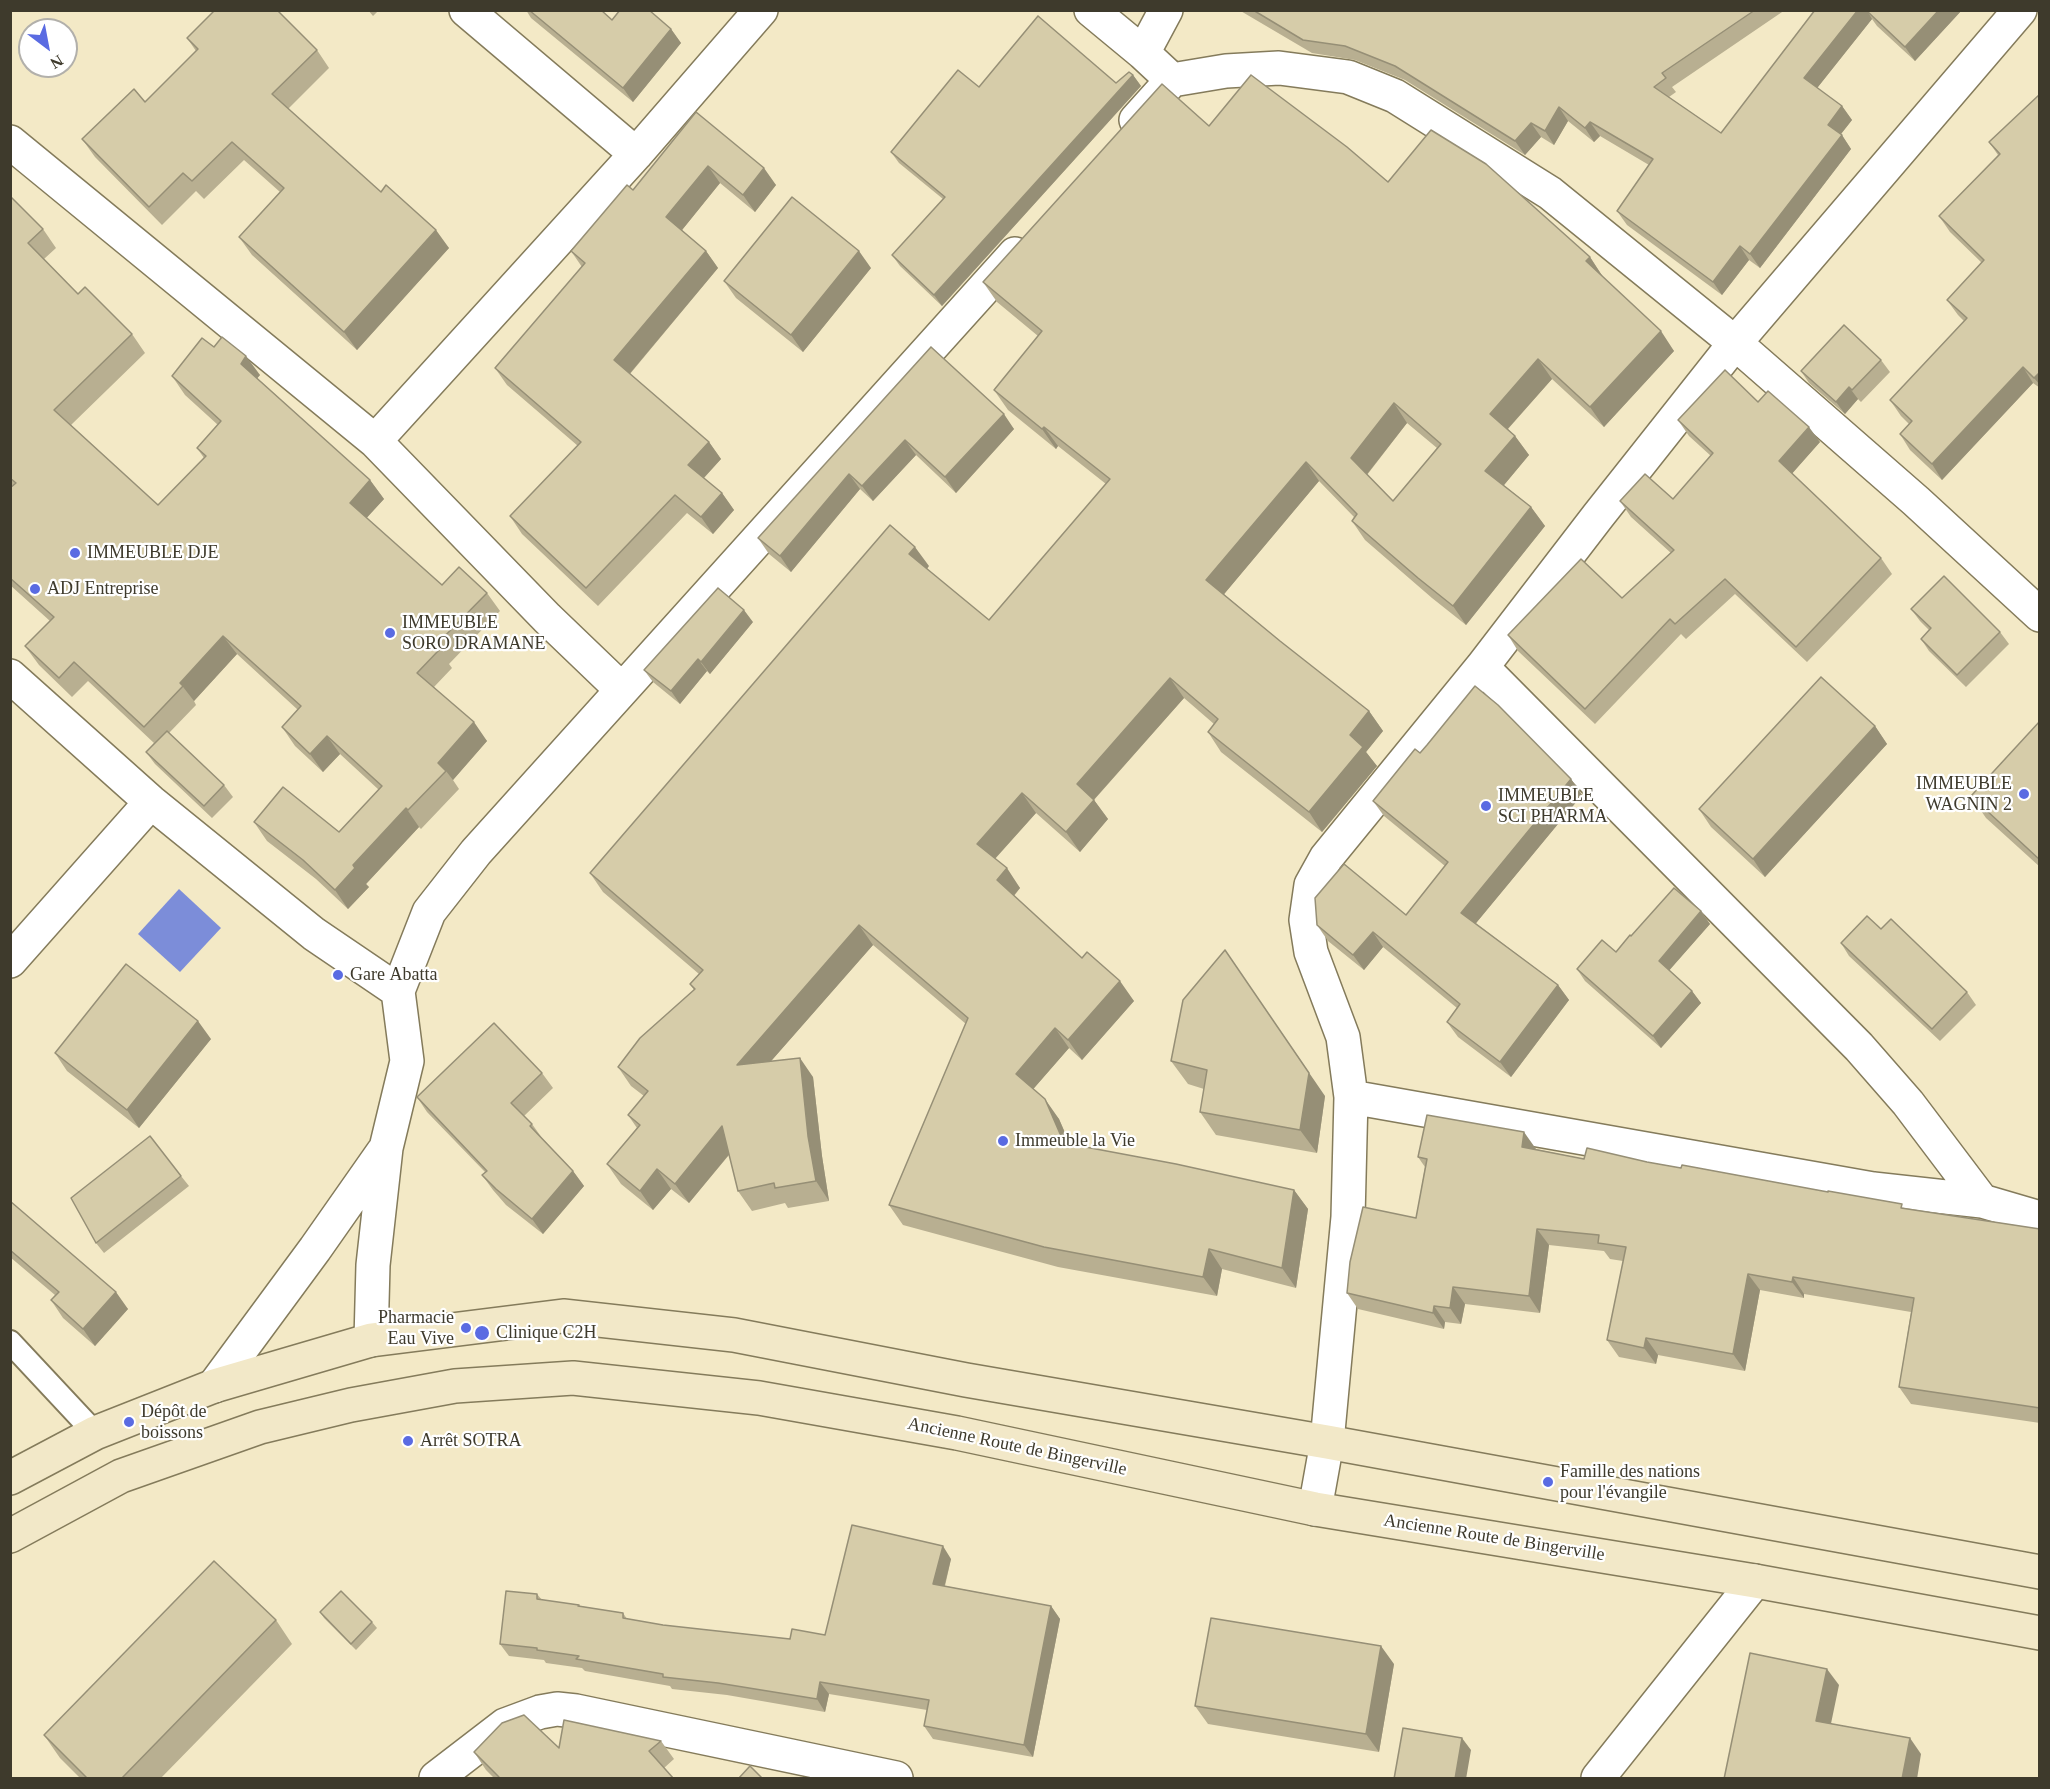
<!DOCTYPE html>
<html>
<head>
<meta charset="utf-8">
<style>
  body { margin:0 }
  #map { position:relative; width:2050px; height:1789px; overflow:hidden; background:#f3e9c6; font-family:Georgia,serif }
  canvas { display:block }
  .frame { position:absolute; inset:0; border:12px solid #3e3a2c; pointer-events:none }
  .north { position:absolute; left:18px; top:18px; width:60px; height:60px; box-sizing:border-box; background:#fff; border:2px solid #b2b0ab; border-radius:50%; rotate:148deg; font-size:16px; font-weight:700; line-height:24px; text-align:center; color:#3e3a2c }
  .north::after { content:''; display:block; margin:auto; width:21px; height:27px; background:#5a6be2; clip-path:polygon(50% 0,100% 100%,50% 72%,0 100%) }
</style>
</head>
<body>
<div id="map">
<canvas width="2050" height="1789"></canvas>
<div class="frame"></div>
<div class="north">N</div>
</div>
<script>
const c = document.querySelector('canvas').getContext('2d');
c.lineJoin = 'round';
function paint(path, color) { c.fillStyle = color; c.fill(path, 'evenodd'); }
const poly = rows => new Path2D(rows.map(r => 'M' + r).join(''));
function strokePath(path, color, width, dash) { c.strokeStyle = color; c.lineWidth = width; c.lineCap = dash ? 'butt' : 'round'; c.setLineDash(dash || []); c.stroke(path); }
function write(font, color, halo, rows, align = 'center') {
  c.font = font + ' Georgia,serif'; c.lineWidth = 4.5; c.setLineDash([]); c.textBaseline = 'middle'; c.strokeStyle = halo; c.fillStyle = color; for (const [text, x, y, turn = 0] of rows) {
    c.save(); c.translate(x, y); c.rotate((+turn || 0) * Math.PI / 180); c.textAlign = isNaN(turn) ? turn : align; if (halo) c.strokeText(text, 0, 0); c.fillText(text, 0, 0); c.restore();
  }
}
const water = poly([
  [179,889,221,928,180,972,138,934]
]);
const lane = poly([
  [10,1342,95,1433]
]);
const street = poly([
  [466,10,636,154],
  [1091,10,1143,53,1172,80],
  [1143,53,1166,10],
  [1136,120,1172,80,1226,71,1279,68,1348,77,1395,96,1550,193,1735,343,1916,501,2040,615],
  [10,142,375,441,547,618,621,689],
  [375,441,636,154,761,10],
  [1482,667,1859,1047,1908,1103,1982,1201],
  [10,676,151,802,314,934,398,991,407,1061,386,1148,373,1265,371,1340],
  [10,961,151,802],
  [398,991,429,912,476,852,1015,254],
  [1351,1097,1873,1189,1982,1201,2040,1218],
  [214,1386,315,1249,383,1152],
  [1315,1509,1327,1442,1348,1217,1351,1097,1343,1037,1311,952,1306,920,1311,885,1326,858,1482,667,1598,516,1735,343,2020,10],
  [436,1778,505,1725,540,1712,557,1709,576,1711,896,1778],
  [1598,1778,1755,1581]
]);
const secondary = poly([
  [10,1478,95,1433,214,1386,371,1340,563,1316,734,1335,966,1380,1327,1442,2040,1572],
  [10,1536,121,1476,260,1427,351,1405,455,1386,573,1378,759,1398,957,1433,1315,1509,1755,1581,2040,1633]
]);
const wall = poly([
  [368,10,379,10,373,16],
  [526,10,601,10,612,20,671,29,681,43,633,102,531,18],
  [1239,10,1785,10,1672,87,1676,92,1669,97,1721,133,1815,10,1962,10,1915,61,1877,26,1872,19,1817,88,1842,106,1852,120,1841,134,1851,149,1760,268,1749,260,1722,295,1627,225,1617,211,1649,165,1600,136,1594,142,1568,121,1554,145,1541,137,1525,155,1405,80,1355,60,1312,53],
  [187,38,317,50,329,68,288,109,381,192,449,248,357,350,252,255,239,237,280,192,244,160,204,199,196,191,162,225,95,157,82,139,145,102,196,51],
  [1133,75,1141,86,942,306,900,266,892,255,943,199,899,163,891,152,979,87,1116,83],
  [2040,94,2040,388,2033,383,1942,480,1910,450,1900,434,1909,424,1901,416,1890,400,1964,321,1958,315,1947,300,1982,263,1950,232,1939,216,1998,155,1989,142],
  [696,112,776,185,755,212,720,183,682,230,706,251,718,268,630,374,709,442,721,459,704,478,722,493,734,510,713,534,687,513,598,606,522,534,510,516,578,446,507,385,495,368,582,267,571,251,633,190],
  [1209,126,1388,182,1590,257,1603,277,1674,351,1604,427,1552,379,1508,429,1515,436,1529,455,1504,485,1531,507,1545,526,1466,625,1432,598,1365,540,1352,521,1354,517,1319,481,1224,594,1280,641,1369,711,1383,731,1366,752,1377,766,1322,832,1221,752,1208,732,1214,724,1184,698,1094,800,1108,819,1080,852,1036,813,995,859,1020,888,1014,896,1082,958,1134,1001,1082,1060,1069,1048,1033,1089,1059,1119,1070,1144,1294,1190,1308,1209,1296,1288,1222,1269,1217,1296,1058,1267,903,1225,889,1205,966,1024,873,945,771,1061,813,1077,822,1156,829,1201,788,1208,785,1203,752,1211,738,1191,729,1155,689,1203,671,1189,653,1210,621,1184,607,1164,637,1128,628,1115,644,1096,631,1086,618,1067,694,990,690,984,699,974,603,892,590,873,929,566,927,569,989,620,1106,484,1058,446,1056,449,1008,410,994,390,1038,336,997,302,983,282],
  [1407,423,1437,448,1393,501,1367,475],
  [10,196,43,229,56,248,44,259,78,294,132,334,145,353,71,425,158,505,204,458,197,448,218,425,185,395,172,376,214,347,260,375,257,378,370,480,384,499,366,518,442,585,487,593,500,611,449,664,452,668,434,687,487,741,453,780,459,789,421,829,419,827,366,884,369,887,348,909,316,879,267,841,254,822,339,832,379,790,340,754,323,772,295,746,282,727,298,710,237,654,194,701,196,705,169,733,224,785,233,797,212,818,155,764,146,752,154,743,88,681,72,697,39,665,25,646,50,621,10,585,10,488,13,486,10,483],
  [871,268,803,352,736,298,724,281],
  [931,347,1014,429,956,493,916,455,873,501,860,489,791,572,769,554,758,538],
  [1881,360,1890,372,1861,402,1858,399,1845,414,1809,383,1801,371],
  [1758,402,1820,442,1792,473,1881,558,1892,574,1807,662,1735,594,1686,639,1681,634,1595,724,1518,651,1508,635,1622,598,1671,553,1631,517,1620,501,1673,499,1711,456,1689,436,1678,420],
  [1911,609,2000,632,2009,644,1966,687,1929,651,1921,639,1929,630,1920,621],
  [753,622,710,674,707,671,680,704,653,682,644,670],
  [2040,721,2040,867,1986,818,1971,796],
  [1875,726,1887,744,1765,877,1711,827,1699,809],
  [1420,753,1571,779,1582,795,1476,923,1558,985,1569,1000,1511,1077,1458,1037,1447,1022,1457,1008,1383,947,1364,970,1328,941,1317,925,1406,915,1445,866,1384,816,1373,801],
  [1701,911,1710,924,1669,970,1692,991,1701,1003,1661,1048,1585,981,1577,969,1616,952,1631,936],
  [1841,943,1967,992,1976,1005,1940,1041,1849,956],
  [211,1039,139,1128,67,1071,55,1053],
  [1171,1061,1325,1096,1317,1153,1216,1135,1200,1112,1204,1089,1188,1084],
  [542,1073,553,1088,524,1116,532,1124,542,1138,573,1171,584,1186,543,1234,506,1205,493,1190,482,1175,485,1172,427,1112,417,1097],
  [1536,1149,1584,1159,1647,1162,1905,1208,2040,1229,2040,1423,1911,1404,1899,1387,1911,1312,1804,1294,1804,1298,1760,1290,1745,1371,1658,1355,1656,1364,1619,1357,1607,1340,1623,1261,1610,1259,1604,1251,1549,1245,1540,1313,1465,1304,1461,1324,1445,1322,1444,1329,1358,1309,1347,1293,1416,1218,1425,1167,1418,1157],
  [181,1176,189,1186,104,1253,96,1243],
  [10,1201,128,1309,95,1346,63,1318,51,1300,55,1295,10,1257],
  [951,1559,945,1586,1051,1606,1060,1619,1033,1757,933,1739,924,1726,927,1710,829,1694,825,1712,727,1695,672,1689,670,1686,585,1671,582,1668,546,1663,544,1660,509,1656,500,1644,537,1594,542,1600,623,1613,627,1619,663,1625,790,1639,825,1635],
  [320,1612,372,1622,377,1628,356,1650,324,1618],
  [276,1620,292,1644,160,1779,81,1779,60,1758,44,1735],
  [1394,1664,1379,1752,1208,1724,1195,1706],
  [661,1741,674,1759,664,1768,674,1779,495,1779,486,1770,474,1752,559,1748]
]);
const shadedWall = poly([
  [1858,10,1879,10,1868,12,1872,19,1814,92,1804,78],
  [1939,10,1962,10,1915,61,1905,47],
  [671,29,681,43,633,102,623,88],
  [1133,75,1141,86,942,306,934,295],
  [1842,106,1852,120,1837,139,1828,125],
  [1559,107,1568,121,1554,145,1545,131],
  [1590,122,1600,136,1594,142,1585,128],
  [1531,123,1541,137,1525,155,1515,141],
  [1842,135,1851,149,1760,268,1750,254],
  [708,166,720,183,678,235,666,217],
  [764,168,776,185,755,212,743,195],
  [436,230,449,248,357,350,344,332],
  [1740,246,1749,260,1722,295,1713,282],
  [706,251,718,268,626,378,614,360],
  [859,251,871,268,803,352,791,335],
  [1590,257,1603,277,1600,281,1586,261],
  [1661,331,1674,351,1604,427,1590,407],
  [246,356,260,375,254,382,241,364],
  [1538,359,1552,379,1504,433,1490,414],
  [2023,367,2033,383,1942,480,1932,464],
  [2040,372,2040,385,2034,378],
  [1849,387,1858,399,1845,414,1836,402],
  [1394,403,1407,423,1364,478,1351,458],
  [1004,414,1014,429,956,493,945,477],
  [1044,427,1058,446,1056,449,1042,429],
  [1809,427,1820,442,1790,476,1779,461],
  [1515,436,1529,455,1499,491,1485,471],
  [905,440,916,455,873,501,862,486],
  [709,442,721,459,700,482,688,465],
  [1306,462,1319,481,1220,599,1206,580],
  [849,474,860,489,791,572,780,556],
  [370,480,384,499,363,522,350,503],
  [722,493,734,510,713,534,701,517],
  [1531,507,1545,526,1466,625,1453,606],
  [915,547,929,566,923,574,909,554],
  [744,610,753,622,710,674,701,662],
  [223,636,237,654,194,701,180,683],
  [698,659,707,671,680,704,671,691],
  [1170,678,1184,698,1090,804,1077,784],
  [1369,711,1383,731,1366,752,1377,766,1322,832,1309,812,1350,735],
  [474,722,487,741,453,780,446,771,438,763],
  [1875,726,1887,744,1765,877,1753,859],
  [327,736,340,754,323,772,310,754],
  [1571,779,1582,795,1472,928,1461,913],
  [1022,793,1036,813,991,863,977,844],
  [1094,800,1108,819,1080,852,1066,832],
  [406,808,419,827,366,884,369,887,348,909,335,890,353,865],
  [1007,868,1020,888,1010,900,997,880],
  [1701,911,1710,924,1667,973,1659,961],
  [859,925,873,945,751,1084,737,1065],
  [1373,932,1383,947,1364,970,1353,955],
  [1225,950,1325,1096,1317,1153,1300,1130],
  [1120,981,1134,1001,1082,1060,1068,1040],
  [1558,985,1569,1000,1511,1077,1500,1062],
  [1692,991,1701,1003,1661,1048,1653,1036],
  [198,1021,211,1039,139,1128,127,1110],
  [1055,1028,1069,1048,1029,1094,1016,1074],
  [800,1058,813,1077,822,1156,829,1201,816,1181,808,1136],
  [1045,1099,1059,1119,1078,1163,1064,1143],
  [722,1126,736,1146,689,1203,675,1184],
  [1524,1132,1536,1149,1533,1163,1522,1147],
  [657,1169,671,1189,653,1210,640,1191],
  [573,1171,584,1186,543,1234,532,1219],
  [1294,1190,1308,1209,1296,1288,1282,1268],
  [1537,1229,1549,1245,1540,1313,1529,1296],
  [1209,1249,1222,1269,1217,1296,1203,1277],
  [1748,1274,1760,1290,1745,1371,1733,1354],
  [1793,1277,1804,1294,1804,1298,1792,1282],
  [1453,1287,1465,1304,1461,1324,1450,1308],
  [116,1292,128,1309,95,1346,83,1329],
  [1434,1306,1445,1322,1444,1329,1433,1313],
  [1646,1338,1658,1355,1656,1364,1644,1348],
  [943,1546,951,1559,942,1596,933,1584],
  [1051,1606,1060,1619,1033,1757,1024,1745],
  [1381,1646,1394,1664,1379,1752,1366,1734],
  [1827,1669,1839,1685,1828,1738,1816,1721],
  [820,1682,829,1694,825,1712,817,1699],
  [1462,1738,1471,1750,1466,1779,1455,1779],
  [1910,1738,1921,1754,1917,1779,1902,1779]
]);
const building = poly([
  [215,10,277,10,317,50,272,94,381,192,386,185,436,230,344,332,239,237,284,188,232,142,192,181,183,173,149,207,82,139,134,89,145,102,198,49,187,38,215,10],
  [529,10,601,10,612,20,620,10,649,10,671,29,623,88,529,10],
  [1253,10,1755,10,1662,73,1666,78,1654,87,1721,133,1815,10,1858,10,1804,78,1842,106,1828,125,1842,135,1750,254,1740,246,1713,282,1617,211,1653,159,1590,122,1585,128,1559,107,1545,131,1531,123,1515,141,1395,66,1345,46,1303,40,1253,10],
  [1869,10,1939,10,1905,47,1868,12,1869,10],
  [1038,16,1116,83,1129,72,1133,75,934,295,892,255,945,197,891,152,958,70,979,87,1038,16],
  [1251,75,1347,147,1388,182,1431,130,1486,164,1590,257,1586,261,1661,331,1590,407,1538,359,1490,414,1515,436,1485,471,1531,507,1453,606,1418,578,1352,521,1357,514,1306,462,1206,580,1280,641,1369,711,1350,735,1363,747,1309,812,1208,732,1218,719,1170,678,1077,784,1094,800,1066,832,1022,793,977,844,1007,868,997,880,1082,958,1087,952,1120,981,1068,1040,1055,1028,1016,1074,1045,1099,1064,1143,1176,1164,1294,1190,1282,1268,1209,1249,1203,1277,1044,1247,889,1205,968,1018,859,925,737,1065,800,1058,808,1136,816,1181,775,1188,774,1183,738,1191,722,1126,675,1184,657,1169,640,1191,607,1164,640,1125,628,1115,648,1091,618,1067,640,1038,695,989,690,984,703,970,590,873,890,525,915,547,909,554,989,620,1110,479,1044,427,1042,429,994,390,1042,331,983,282,1162,84,1209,126,1251,75],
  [1394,403,1441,444,1393,501,1351,458,1394,403],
  [2040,94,2040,372,2034,378,2023,367,1932,464,1900,434,1912,421,1890,400,1967,318,1947,300,1984,260,1939,216,2000,154,1989,142,2040,94],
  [696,112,764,168,743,195,708,166,666,217,706,251,614,360,709,442,688,465,722,493,701,517,675,495,586,588,510,516,581,442,495,368,585,263,571,251,627,185,633,190,696,112],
  [10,196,43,229,28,243,78,294,85,287,132,334,54,410,158,505,206,456,197,448,221,421,172,376,202,338,214,347,222,337,246,356,241,364,370,480,350,503,442,585,459,567,487,593,435,646,439,650,417,673,474,722,438,763,446,771,408,810,406,808,353,865,355,868,335,890,303,860,254,822,283,787,339,832,382,786,327,736,310,754,282,727,301,706,223,636,180,683,183,686,144,727,74,662,59,678,25,646,54,617,10,578,10,488,16,483,10,478,10,196],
  [792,197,859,251,791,335,724,281,792,197],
  [1844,325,1881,360,1852,390,1849,387,1836,402,1801,371,1844,325],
  [931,347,1004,414,945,477,905,440,862,486,849,474,780,556,758,538,931,347],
  [1725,370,1758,402,1768,391,1809,427,1779,461,1881,558,1796,647,1725,579,1675,624,1670,619,1585,709,1508,635,1581,559,1622,598,1674,550,1620,501,1645,474,1673,499,1713,453,1678,420,1725,370],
  [1944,576,2000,632,1957,675,1921,639,1931,628,1911,609,1944,576],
  [718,588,744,610,701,662,698,659,671,691,644,670,718,588],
  [1821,677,1875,726,1753,859,1699,809,1821,677],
  [1475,686,1498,705,1571,779,1461,913,1558,985,1500,1062,1447,1022,1460,1004,1373,932,1353,955,1317,925,1315,898,1344,864,1406,915,1448,862,1373,801,1415,749,1420,753,1427,745,1475,686],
  [2040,721,2040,860,1971,796,2040,721],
  [167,731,224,785,204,806,146,752,167,731],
  [1674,888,1701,911,1659,961,1692,991,1653,1036,1577,969,1602,940,1616,952,1630,935,1631,936,1674,888],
  [1867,916,1881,929,1891,919,1967,992,1932,1029,1841,943,1867,916],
  [1225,950,1309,1073,1300,1130,1200,1112,1207,1070,1171,1061,1183,1000,1225,950],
  [126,964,198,1021,127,1110,55,1053,126,964],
  [494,1023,542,1073,511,1103,532,1124,530,1126,573,1171,532,1219,496,1189,482,1175,487,1171,417,1097,494,1023],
  [1427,1115,1524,1132,1522,1147,1584,1159,1587,1148,1647,1162,1681,1168,1682,1165,1828,1192,1828,1191,1902,1204,1901,1208,2040,1229,2040,1408,1899,1387,1914,1298,1793,1277,1792,1282,1748,1274,1733,1354,1646,1338,1644,1348,1607,1340,1626,1247,1598,1243,1599,1235,1537,1229,1529,1296,1453,1287,1450,1308,1434,1306,1433,1313,1347,1293,1350,1262,1363,1207,1416,1218,1427,1159,1418,1157,1427,1115],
  [150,1136,181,1176,96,1243,71,1198,150,1136],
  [10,1201,116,1292,83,1329,51,1300,59,1292,10,1250,10,1201],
  [852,1525,943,1546,933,1584,1051,1606,1024,1745,924,1726,929,1700,820,1682,817,1699,718,1683,663,1677,663,1674,576,1659,579,1656,537,1650,537,1648,500,1644,506,1591,537,1594,537,1599,579,1605,578,1606,623,1613,623,1618,663,1625,790,1639,792,1629,825,1635,852,1525],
  [214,1561,276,1620,121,1779,88,1779,44,1735,214,1561],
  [341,1591,372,1622,351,1644,320,1612,341,1591],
  [1211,1618,1381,1646,1366,1734,1195,1706,1211,1618],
  [1750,1653,1827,1669,1816,1721,1910,1738,1902,1779,1724,1779,1750,1653],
  [524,1715,559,1748,564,1720,661,1741,649,1751,674,1779,498,1779,499,1777,474,1752,502,1723,524,1715],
  [1403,1728,1462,1738,1455,1779,1394,1779,1403,1728],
  [750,1766,763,1779,738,1779,750,1766]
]);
const markers = [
  [75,553,6,"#5a6be2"],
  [35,589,6,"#5a6be2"],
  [390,633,6,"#5a6be2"],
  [2024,794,6,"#5a6be2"],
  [1486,806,6,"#5a6be2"],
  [338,975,6,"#5a6be2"],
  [1003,1141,6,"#5a6be2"],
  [466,1328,6,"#5a6be2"],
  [482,1333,8,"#5a6be2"],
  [129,1422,6,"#5a6be2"],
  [408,1441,6,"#5a6be2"],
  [1548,1482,6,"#5a6be2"]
];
const poiNames = [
  ["IMMEUBLE DJE",87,553],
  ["ADJ Entreprise",47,589],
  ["IMMEUBLE",402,623],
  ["SORO DRAMANE",402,644],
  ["IMMEUBLE",2012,784,"right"],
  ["WAGNIN 2",2012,805,"right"],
  ["IMMEUBLE",1498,796],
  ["SCI PHARMA",1498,817],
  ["Gare Abatta",350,975],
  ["Immeuble la Vie",1015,1141],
  ["Pharmacie",454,1318,"right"],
  ["Eau Vive",454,1339,"right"],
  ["Clinique C2H",496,1333],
  ["Dépôt de",141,1412],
  ["boissons",141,1433],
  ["Arrêt SOTRA",420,1441],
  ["Famille des nations",1560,1472],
  ["pour l'évangile",1560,1493]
];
const streetNames = [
  ["Ancienne Route de Bingerville",1017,1447,12],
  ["Ancienne Route de Bingerville",1494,1538,9]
];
paint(water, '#7c8dd9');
strokePath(lane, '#847b5b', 26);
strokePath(street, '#847b5b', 36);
strokePath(secondary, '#847b5b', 36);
strokePath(lane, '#fff', 22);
strokePath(street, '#fff', 33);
strokePath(secondary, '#f2e8c8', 33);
paint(wall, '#b8af91');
paint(shadedWall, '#968f76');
paint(building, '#d6cca9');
strokePath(building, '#968f76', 1.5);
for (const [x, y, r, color] of markers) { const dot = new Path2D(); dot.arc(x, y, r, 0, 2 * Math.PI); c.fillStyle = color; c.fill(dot); strokePath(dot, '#fff', 2); }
write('18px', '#3e3a2c', '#fff', poiNames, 'left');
write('18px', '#3e3a2c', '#fff', streetNames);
</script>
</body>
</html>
